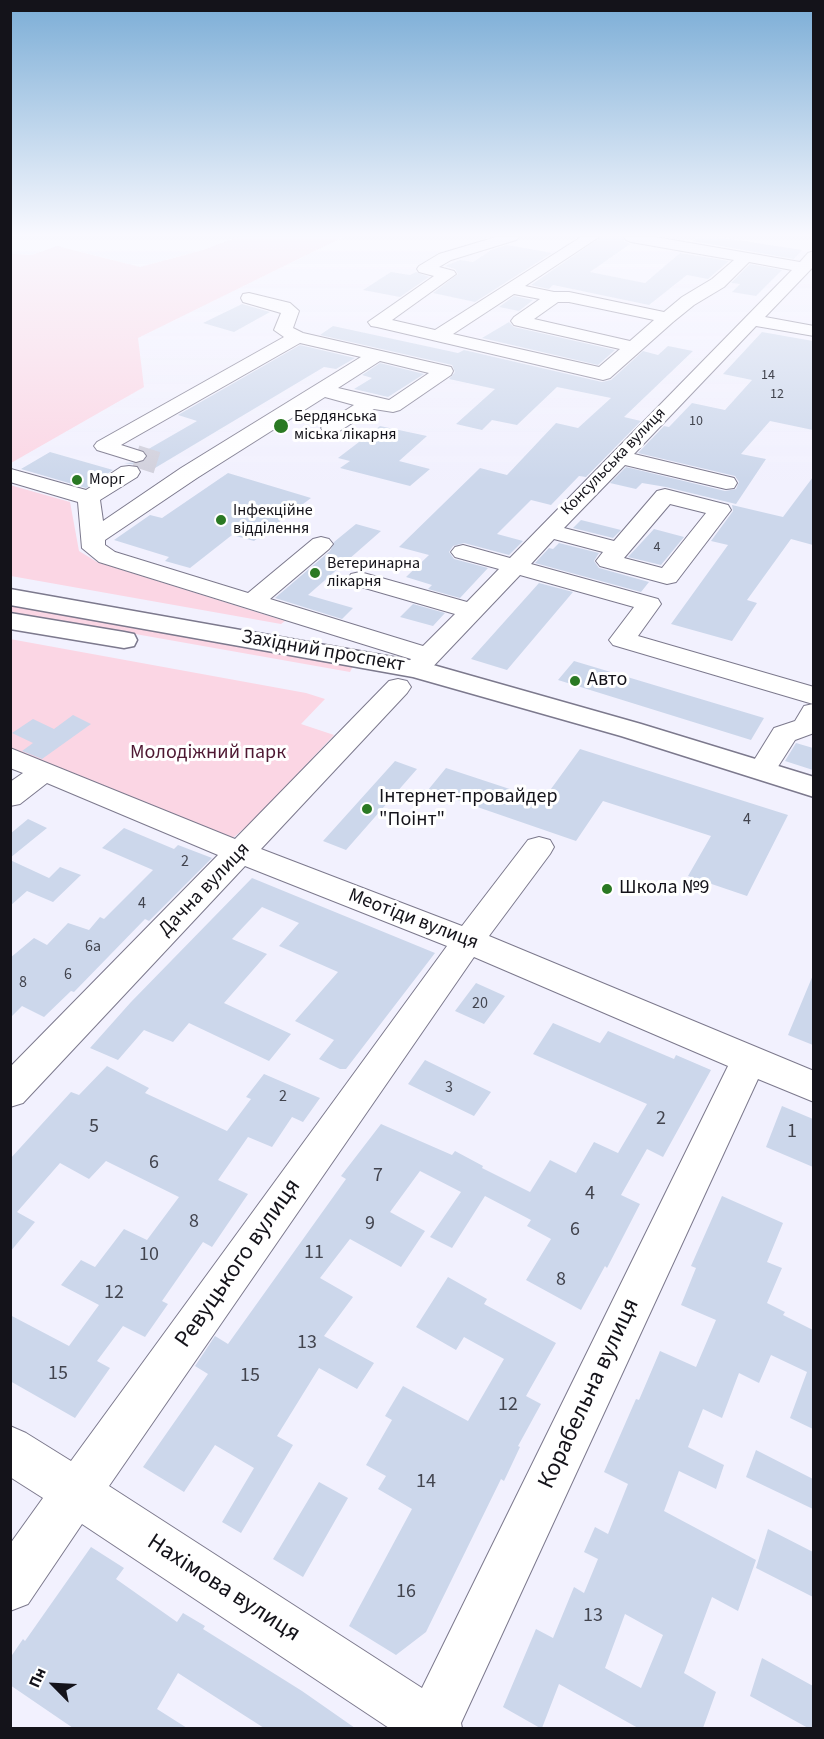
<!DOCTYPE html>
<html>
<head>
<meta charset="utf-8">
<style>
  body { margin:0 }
  #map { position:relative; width:824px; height:1739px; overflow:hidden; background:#f2f1fe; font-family:"Source Sans 3",sans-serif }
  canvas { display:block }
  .frame { position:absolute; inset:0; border:12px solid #14131a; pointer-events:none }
  .north { position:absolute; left:24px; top:1655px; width:60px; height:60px; -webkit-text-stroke:4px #fff; paint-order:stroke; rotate:294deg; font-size:16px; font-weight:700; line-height:24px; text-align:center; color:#14131a }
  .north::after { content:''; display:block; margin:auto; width:21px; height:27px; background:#14131a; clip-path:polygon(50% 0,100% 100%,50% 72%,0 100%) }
</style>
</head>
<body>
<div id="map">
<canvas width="824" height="1739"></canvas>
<div class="frame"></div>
<div class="north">Пн</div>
</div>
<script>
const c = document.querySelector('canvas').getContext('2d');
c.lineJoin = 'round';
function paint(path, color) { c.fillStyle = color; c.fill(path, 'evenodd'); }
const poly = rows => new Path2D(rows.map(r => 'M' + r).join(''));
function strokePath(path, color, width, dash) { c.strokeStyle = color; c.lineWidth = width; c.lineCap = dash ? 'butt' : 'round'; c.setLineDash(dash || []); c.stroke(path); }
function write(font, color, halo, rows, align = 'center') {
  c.font = font + ' "Source Sans 3",sans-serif'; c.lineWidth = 6; c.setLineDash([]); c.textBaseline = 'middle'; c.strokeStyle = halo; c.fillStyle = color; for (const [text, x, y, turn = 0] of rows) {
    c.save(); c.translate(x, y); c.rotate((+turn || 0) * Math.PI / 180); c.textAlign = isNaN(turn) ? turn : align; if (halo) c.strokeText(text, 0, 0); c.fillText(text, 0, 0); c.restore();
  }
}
const green = poly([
  [238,237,343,237,138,338,144,387,11,463,11,254,32,255,57,246,140,267,203,250],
  [10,485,70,502,79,551,97,562,285,621,281,624,11,576],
  [10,604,354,664,350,672,11,612],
  [10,639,306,693,325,699,301,724,334,735,254,820,234,837,209,837,11,757]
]);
const building = poly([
  [601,237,622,237,624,241,630,244,590,272,645,283,680,253,729,261,708,279,687,275,649,305,553,285,549,289,531,285],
  [698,237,717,237,802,250,794,259,693,241],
  [507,245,552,253,475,302,433,293,458,274,455,269,445,266,460,260,473,262,491,250],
  [750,264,782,270,756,296,732,292,740,284,731,283],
  [416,272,429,277,400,297,363,290,391,272,410,275],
  [514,296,533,300,519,311,499,307],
  [242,304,270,312,234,332,203,323],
  [509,322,514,327,615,350,598,365,482,338],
  [333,326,458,353,464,350,602,382,611,380,643,351,658,355,668,346,693,351,624,417,641,421,586,477,579,476,551,505,531,500,497,534,523,541,509,555,464,543,453,546,449,552,454,559,488,568,460,598,428,589,432,585,406,577,429,555,399,547,480,468,507,475,556,423,578,428,611,398,557,387,517,425,492,420,482,430,456,424,495,389,449,379,455,372,452,365,320,335],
  [762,332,813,341,813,430,770,421,741,454,766,459,736,504,666,487,642,483,636,489,610,483,626,467,725,491,736,489,739,482,735,476,638,453,664,426,669,427,692,403,725,410,752,380,723,374],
  [300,345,355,358,336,369,324,367,150,471,137,465,124,463,144,462,148,456,145,451,197,421,178,415],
  [380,363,424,374,388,397,354,389,372,378,362,375],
  [380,426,427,436,399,461,430,469,410,486,340,468,350,461,338,458],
  [50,452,113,470,86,488,21,469],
  [228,473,311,498,254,541,232,535,190,568,165,561,169,557,114,540,150,515,162,518],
  [813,477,813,545,791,539,747,600,757,603,732,641,671,624,728,545,711,541,733,511,732,505,783,517],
  [581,520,621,530,613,538,573,528],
  [356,524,381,531,308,595,353,608,342,619,275,598,330,551,334,542],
  [654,529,684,537,661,565,628,557],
  [559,543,599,553,594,561,599,568,649,582,641,592,535,563,549,548,553,549],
  [539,583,573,592,507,670,471,659],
  [413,604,445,613,433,626,400,617],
  [574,661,764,718,751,740,558,680],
  [73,715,91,724,42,759,22,751,33,743,12,733,33,719,54,729],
  [796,743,813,748,813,770,785,761],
  [580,749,788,815,747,896,688,876,711,836,603,801,576,841,428,790,446,768,543,800],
  [395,761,417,769,346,850,323,841],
  [28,819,47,828,10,858,10,834],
  [124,828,174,849,178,845,212,858,149,921,145,919,74,992,71,991,44,1017,22,1006,10,1018,10,958,34,938,47,945,68,923,89,930,100,917,104,919,153,870,102,848],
  [10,860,49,878,60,867,81,875,53,902,27,891,10,906],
  [252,878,435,953,346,1069,340,1069,319,1059,334,1040,295,1021,338,972,279,946,299,923,262,907,232,939,267,954,224,1003,291,1034,269,1061,189,1023,173,1042,144,1030,118,1060,90,1048,131,1002],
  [813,975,813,1045,788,1035],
  [476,983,505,996,484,1024,455,1011],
  [553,1023,600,1043,608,1031,674,1059,676,1055,711,1070,663,1157,647,1149,621,1195,640,1204,607,1268,605,1266,581,1310,526,1280,551,1239,527,1226,531,1220,485,1196,452,1248,430,1237,461,1192,420,1171,390,1212,425,1231,401,1267,350,1239,320,1278,353,1297,324,1336,374,1363,357,1389,319,1368,277,1436,293,1445,241,1533,222,1522,254,1468,215,1445,184,1492,143,1467,208,1374,195,1366,215,1336,228,1344,346,1179,341,1176,381,1124,452,1155,455,1151,483,1166,482,1168,530,1192,550,1160,576,1173,594,1142,618,1153,647,1104,533,1054],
  [425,1060,491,1092,474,1116,408,1084],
  [107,1066,149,1088,145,1093,227,1131,251,1099,246,1097,264,1074,320,1098,303,1122,292,1117,272,1147,248,1137,218,1180,248,1194,212,1247,203,1242,162,1301,168,1304,145,1337,123,1326,97,1361,110,1368,75,1418,10,1381,10,1315,69,1346,99,1305,61,1285,81,1260,95,1267,124,1229,147,1240,179,1197,106,1161,89,1179,60,1163,17,1212,35,1222,10,1252,10,1159,71,1092,79,1095],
  [782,1106,813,1119,813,1167,766,1147],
  [722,1196,783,1223,767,1262,782,1268,767,1303,785,1312,783,1315,813,1330,813,1429,790,1418,807,1372,771,1355,759,1383,739,1373,722,1418,703,1409,688,1447,724,1465,716,1489,679,1471,664,1511,756,1560,738,1611,712,1597,684,1673,716,1692,703,1728,638,1728,559,1684,542,1728,540,1728,503,1707,536,1629,553,1638,574,1587,584,1593,598,1559,584,1552,595,1527,608,1534,628,1484,604,1472,636,1399,639,1400,660,1351,696,1367,716,1320,681,1305,696,1268,691,1266],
  [625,1614,663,1635,641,1688,605,1668],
  [448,1277,487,1299,484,1304,556,1343,526,1396,541,1404,518,1446,520,1447,504,1481,501,1479,426,1632,396,1655,349,1626,412,1509,378,1489,386,1476,366,1465,392,1420,385,1416,403,1386,468,1421,504,1359,464,1337,456,1350,416,1327],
  [756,1450,813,1479,813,1509,746,1477],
  [319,1482,348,1498,303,1577,273,1559],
  [768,1529,813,1552,813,1597,756,1568],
  [91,1547,124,1568,116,1579,177,1622,183,1613,205,1626,203,1629,302,1691,355,1728,264,1728,178,1673,157,1709,187,1728,73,1728,10,1685,10,1658,23,1639,25,1641],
  [762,1658,813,1686,813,1728,808,1728,750,1696]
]);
const minorTunnel = poly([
  [136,456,161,464]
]);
const minor = poly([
  [496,237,519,237,516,240,451,260,439,267,454,271,456,274,392,320,435,330,581,237,599,237,525,286,554,292,569,292,664,312,682,297,712,279,734,260,631,242,626,240,624,237,655,237,800,262,808,253,814,251,814,266,765,317,814,326,814,336,756,326,634,454,734,478,737,483,734,488,726,489,625,465,564,528,614,541,657,491,665,489,728,505,731,510,676,582,667,584,600,566,596,561,603,552,554,539,531,564,658,599,661,604,638,636,814,687,814,733,795,740,772,776,762,779,752,776,748,770,774,728,795,721,804,706,813,704,613,645,609,640,634,607,520,575,425,675,416,677,407,675,403,669,411,659,99,562,82,548,78,502,10,482,11,469,86,490,121,467,129,466,137,467,140,472,137,477,100,500,103,521,181,468,361,357,300,343,121,445,143,452,146,456,143,460,136,462,97,450,94,446,97,442,284,337,274,330,281,313,243,302,241,298,243,294,249,293,290,303,299,311,293,328,303,333,451,367,453,371,451,375,400,410,393,412,374,409,338,432,331,434,324,432,321,428,324,424,354,405,325,397,197,478,105,540,105,545,115,552,248,593,313,539,321,537,329,539,333,544,329,549,270,599,423,646,455,614,351,584,348,579,351,574,360,572,467,602,499,569,455,557,451,552,455,547,463,545,510,558,792,270,749,262,724,287,694,305,673,322,610,378,603,380,377,327,371,326,368,322,434,276,419,272,417,269,419,266,439,254,496,237],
  [514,294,540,299,514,317,511,321,514,325,620,349,599,367,453,334,514,294],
  [558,302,569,302,654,320,630,341,534,319,558,302],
  [380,361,429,373,389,400,338,388,380,361],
  [670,504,706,513,662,568,624,558,670,504],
  [398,679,407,681,411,687,407,693,261,849,462,926,528,840,539,837,550,840,554,847,550,854,489,936,814,1071,814,1102,758,1079,461,1723,462,1728,389,1728,82,1524,28,1604,10,1611,10,1544,43,1498,10,1477,10,1426,26,1433,71,1461,447,946,245,866,23,1103,10,1107,10,1067,218,855,47,783,20,804,10,806,10,782,23,773,10,768,10,748,235,839,389,681,398,679],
  [474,957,728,1066,422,1688,109,1486,474,957]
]);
const major = poly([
  [10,589,426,663,641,724,814,777,814,797,621,736,413,677,10,605,10,589],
  [10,613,124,632,134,634,137,640,134,646,124,648,10,629,10,613]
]);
const markers = [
  [281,426,8,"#2a7923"],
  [77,480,6,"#2a7923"],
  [221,520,6,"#2a7923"],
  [315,573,6,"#2a7923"],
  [575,681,6,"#2a7923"],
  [367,809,6,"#2a7923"],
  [607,889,6,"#2a7923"]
];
const farNumbernames = [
  ["14",768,376],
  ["12",777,395],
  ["10",696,422],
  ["4",657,548]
];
const farPoinames = [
  ["Бердянська",294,417],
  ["міська лікарня",294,435],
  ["Морг",89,480],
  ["Інфекційне",233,511],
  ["відділення",233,529],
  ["Ветеринарна",327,564],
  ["лікарня",327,582]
];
const farStreetnames = [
  ["Консульська вулиця",614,462,-46]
];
const numberNames = [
  ["4",747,820],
  ["2",185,862],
  ["4",142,904],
  ["6а",93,947],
  ["6",68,975],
  ["8",23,983],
  ["20",480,1004],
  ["3",449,1088],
  ["2",283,1097]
];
const streetNames = [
  ["Західний проспект",323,652,10],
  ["Дачна вулиця",205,890,-46],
  ["Меотіди вулиця",413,920,21]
];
const poiNames = [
  ["Авто",587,681],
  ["Інтернет-провайдер",379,798],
  ["\"Поінт\"",379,821],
  ["Школа №9",619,889]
];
const parkNames = [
  ["Молодіжний парк",208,754]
];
const nearNumbernames = [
  ["2",661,1120],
  ["5",94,1128],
  ["1",792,1133],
  ["6",154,1164],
  ["7",378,1177],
  ["4",590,1195],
  ["8",194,1223],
  ["9",370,1225],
  ["6",575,1231],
  ["11",314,1254],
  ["10",149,1256],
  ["8",561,1281],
  ["12",114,1294],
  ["13",307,1344],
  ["15",58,1375],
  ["15",250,1377],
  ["12",508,1406],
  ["14",426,1483],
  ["16",406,1593],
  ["13",593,1617]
];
const nearStreetnames = [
  ["Ревуцького вулиця",239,1264,-55],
  ["Корабельна вулиця",590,1394,-65],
  ["Нахімова вулиця",223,1589,33]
];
paint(green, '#fbd6e4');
paint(building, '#ccd7eb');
strokePath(minorTunnel, '#d1d0dc', 22, [22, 11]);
strokePath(minor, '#7c798d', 2);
strokePath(major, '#7c798d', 3);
paint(minor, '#fff');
paint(major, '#fff');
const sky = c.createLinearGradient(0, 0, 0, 480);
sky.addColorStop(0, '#7badd6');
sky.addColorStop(0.49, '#f9f9ff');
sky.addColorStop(1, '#f9f9ff00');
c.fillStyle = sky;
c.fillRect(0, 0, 824, 480);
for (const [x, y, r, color] of markers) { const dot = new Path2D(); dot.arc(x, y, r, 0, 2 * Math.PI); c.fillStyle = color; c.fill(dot); strokePath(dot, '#fff', 2); }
write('14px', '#42444e', null, farNumbernames);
write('16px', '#14131a', '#fff', farPoinames, 'left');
write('16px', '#14131a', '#fff', farStreetnames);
write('16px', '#42444e', null, numberNames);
write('20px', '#14131a', '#fff', streetNames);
write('20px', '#14131a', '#fff', poiNames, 'left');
write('20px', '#4e1832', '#fff', parkNames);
write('20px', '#42444e', null, nearNumbernames);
write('24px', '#14131a', '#fff', nearStreetnames);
</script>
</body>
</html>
